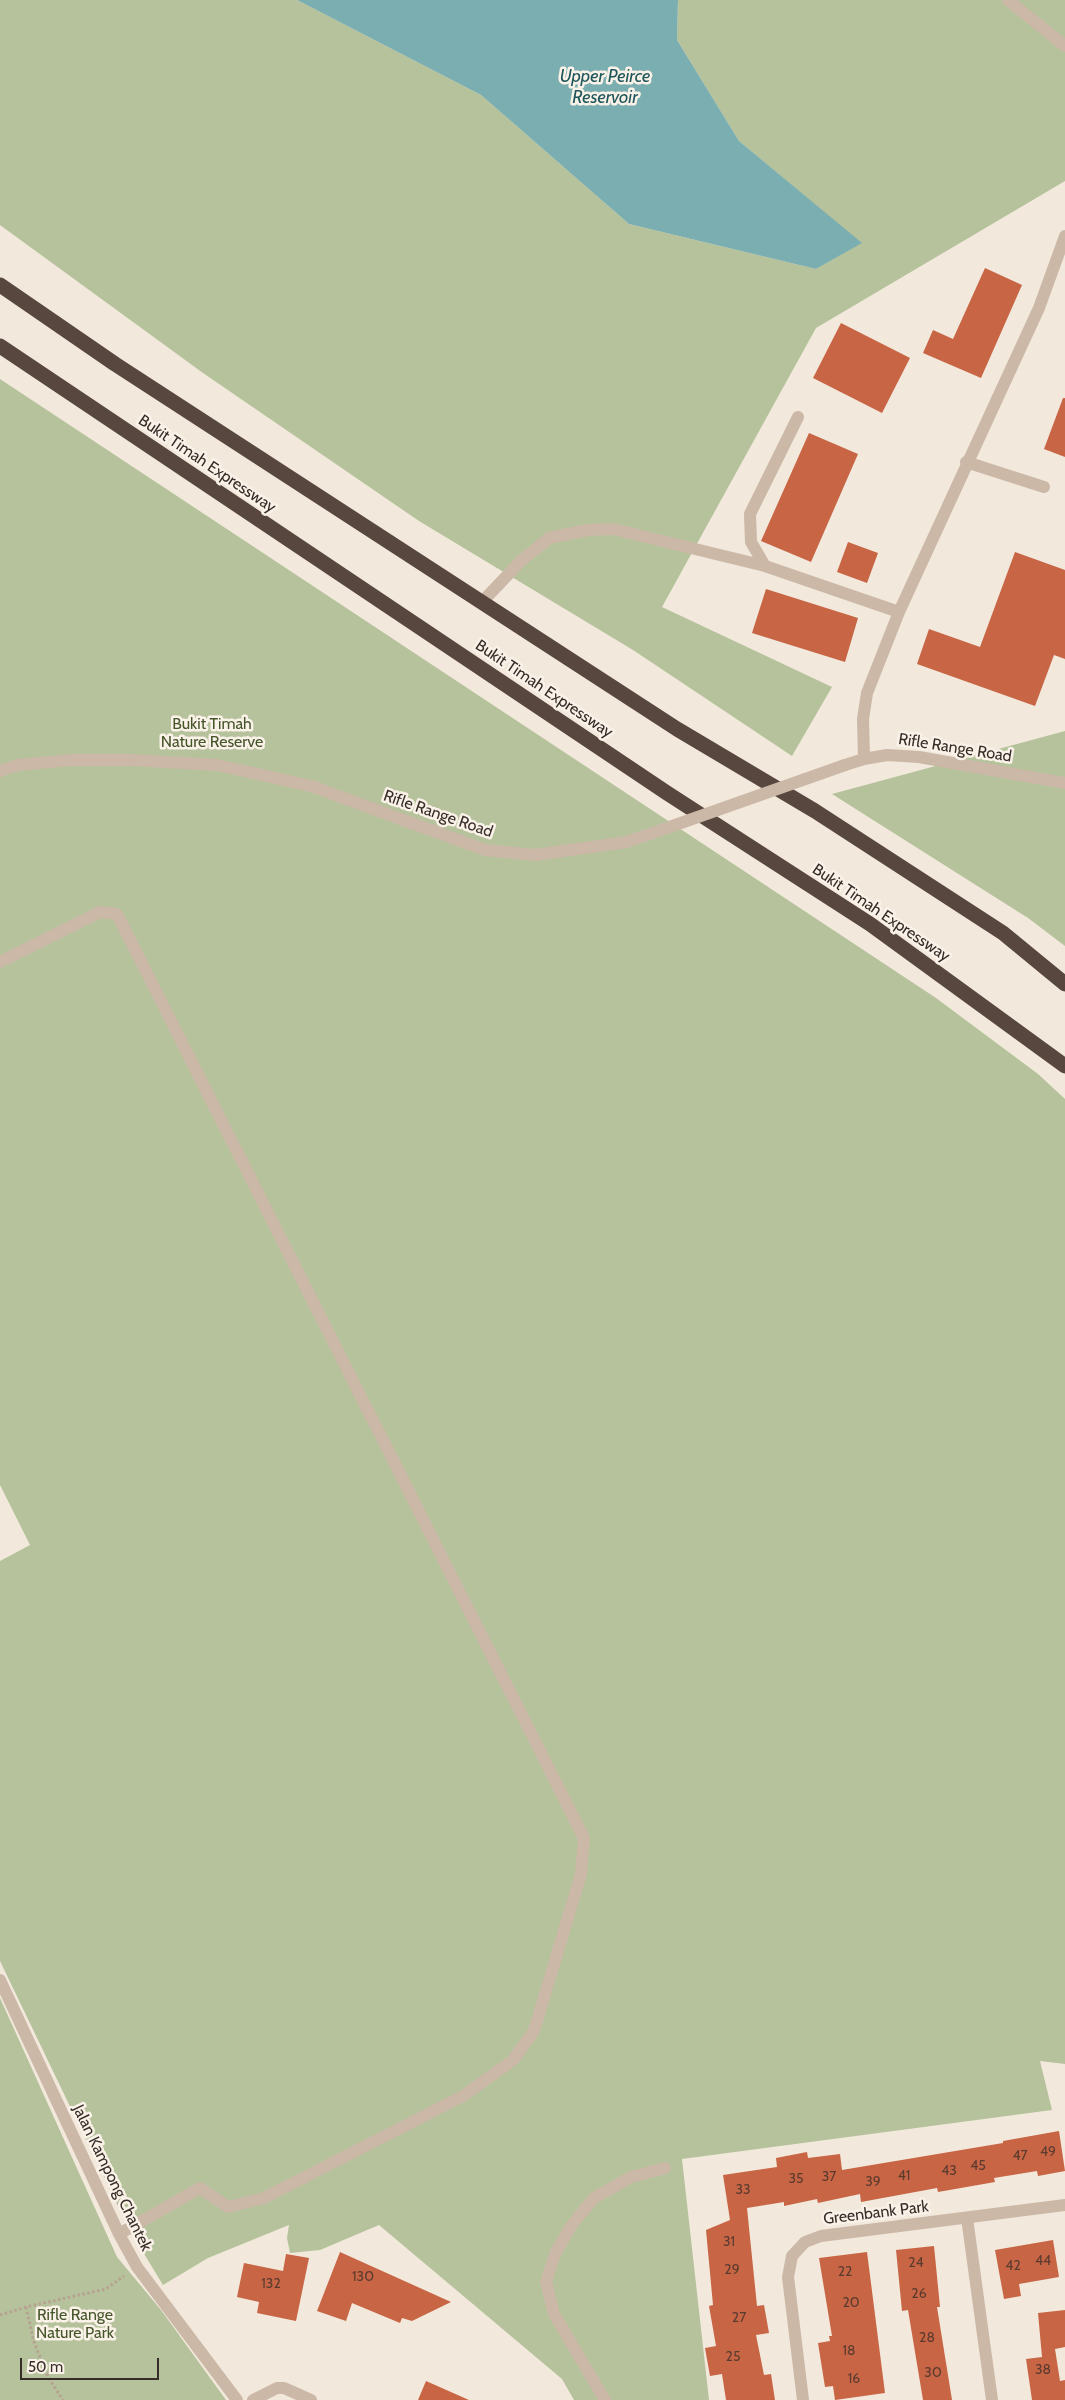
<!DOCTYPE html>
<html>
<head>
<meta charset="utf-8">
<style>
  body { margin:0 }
  #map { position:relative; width:1065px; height:2400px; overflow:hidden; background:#f2e8dc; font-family:Cabin,sans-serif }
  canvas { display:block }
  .scale { position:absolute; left:20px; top:2358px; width:139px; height:22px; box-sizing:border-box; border:2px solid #372d28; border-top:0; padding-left:6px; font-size:15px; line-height:18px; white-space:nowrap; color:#372d28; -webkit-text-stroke:4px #faf2e8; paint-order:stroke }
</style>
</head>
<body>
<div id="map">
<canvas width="1065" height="2400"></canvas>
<div class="scale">50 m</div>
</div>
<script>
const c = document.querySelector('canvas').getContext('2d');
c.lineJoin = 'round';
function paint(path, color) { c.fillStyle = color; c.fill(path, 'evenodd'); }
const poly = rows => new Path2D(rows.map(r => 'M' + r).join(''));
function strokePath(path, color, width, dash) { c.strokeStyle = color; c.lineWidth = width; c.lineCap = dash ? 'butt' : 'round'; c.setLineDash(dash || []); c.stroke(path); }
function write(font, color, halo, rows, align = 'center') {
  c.font = font + ' Cabin,sans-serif'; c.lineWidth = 5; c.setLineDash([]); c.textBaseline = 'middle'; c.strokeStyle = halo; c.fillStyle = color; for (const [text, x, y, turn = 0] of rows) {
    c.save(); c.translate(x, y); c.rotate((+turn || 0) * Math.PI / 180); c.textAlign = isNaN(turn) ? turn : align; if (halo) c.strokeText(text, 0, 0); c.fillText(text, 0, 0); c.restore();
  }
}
const green = poly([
  [0,0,297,0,481,95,629,224,816,269,861,243,739,141,677,40,678,0,1065,0,1065,181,816,328,662,607,832,687,792,756,633,650,419,521,203,373,0,225],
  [0,379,936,998,1038,1074,1065,1099,1065,2064,1040,2061,1052,2110,682,2159,709,2400,574,2400,562,2379,379,2225,320,2250,290,2253,287,2238,289,2225,208,2258,163,2285,129,2229,0,1961,0,1561,30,1545,0,1485],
  [1065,731,1065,946,1028,918,832,794],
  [0,1998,117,2257,161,2310,226,2400,0,2400]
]);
const water = poly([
  [297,0,678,0,677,40,739,141,862,243,816,269,629,224,481,95]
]);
const building = poly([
  [985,268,1022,285,981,378,923,353,933,330,953,339],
  [841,323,910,358,882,413,813,378],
  [1063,398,1065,398,1065,457,1044,449],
  [809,433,858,454,811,562,761,541],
  [848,542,878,553,867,583,837,572],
  [1015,552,1065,570,1065,659,1054,655,1035,706,917,664,929,629,980,647],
  [766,589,858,618,845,662,752,633],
  [1059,2131,1065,2171,1038,2176,1037,2171,994,2178,995,2182,938,2192,937,2188,861,2202,860,2194,818,2203,817,2199,784,2206,784,2202,747,2208,757,2306,764,2305,769,2333,756,2335,764,2375,771,2374,775,2400,726,2400,722,2374,710,2376,705,2348,716,2346,709,2306,713,2305,706,2230,730,2220,723,2175,777,2167,776,2158,807,2152,808,2158,840,2154,842,2170,1003,2143,1003,2141],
  [1053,2240,1059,2277,1019,2284,1021,2296,1004,2299,995,2250],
  [934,2246,940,2307,937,2307,952,2400,923,2400,908,2310,902,2311,896,2250],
  [340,2252,451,2302,412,2321,402,2318,400,2323,352,2303,346,2321,317,2311],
  [867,2252,885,2393,835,2400,833,2386,825,2387,818,2343,830,2341,829,2336,832,2336,819,2258],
  [286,2254,309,2258,296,2321,257,2313,259,2302,237,2297,244,2263,283,2271],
  [1065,2310,1065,2347,1055,2349,1060,2381,1065,2380,1065,2400,1032,2400,1026,2359,1042,2357,1038,2313],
  [426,2381,469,2400,418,2400]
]);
const path = poly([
  [26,2307,34,2342,48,2377,63,2400],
  [0,2315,26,2307,106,2289,124,2276]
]);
const minor = poly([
  [1008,0,1065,46],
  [966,462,1044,487],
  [765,566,751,542,750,514,798,417],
  [482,602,521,561,549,538,588,530,613,529,765,566,899,612],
  [864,759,863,719,867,693,899,612,1039,308,1065,236],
  [845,765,864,759,887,755,919,757,1065,783],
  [0,771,18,765,71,760,132,760,217,765,311,786,485,850,535,855,627,842],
  [0,962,100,912,117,914,584,1838,581,1874,534,2031,513,2060,463,2096,264,2198,228,2207,200,2188,119,2234],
  [0,1980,119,2234,137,2267,237,2400],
  [967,2218,992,2400],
  [253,2400,277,2388,284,2388,311,2400],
  [605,2400,554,2314,546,2282,555,2254,571,2226,594,2198,631,2177,665,2168],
  [803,2400,788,2277,792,2256,805,2242,821,2236,1065,2205]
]);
const highway = poly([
  [0,285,115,364,677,729,815,811,1003,933,1065,984],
  [0,346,667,793,870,924,1065,1066]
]);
const minorBridge = poly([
  [627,842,845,765]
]);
const numberNames = [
  ["49",1048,2152],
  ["47",1020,2156],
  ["45",978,2166],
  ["43",949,2171],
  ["41",904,2176],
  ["37",829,2177],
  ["35",796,2179],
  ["39",873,2182],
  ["33",743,2190],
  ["31",729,2242],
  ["44",1043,2261],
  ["24",916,2263],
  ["42",1013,2266],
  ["29",732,2270],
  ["22",845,2272],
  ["130",363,2277],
  ["132",271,2284],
  ["26",919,2294],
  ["20",851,2303],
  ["27",739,2318],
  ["28",927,2338],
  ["18",849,2351],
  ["25",733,2357],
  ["38",1043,2370],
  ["30",933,2373],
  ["16",854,2379]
];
const streetNames = [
  ["Bukit Timah Expressway",207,464,34],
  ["Bukit Timah Expressway",544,689,34],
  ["Rifle Range Road",955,748,9],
  ["Rifle Range Road",438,814,19],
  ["Bukit Timah Expressway",881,913,34],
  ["Jalan Kampong Chantek",112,2178,64],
  ["Greenbank Park",876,2213,-7]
];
const parkNames = [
  ["Bukit Timah",212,724],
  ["Nature Reserve",212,742],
  ["Rifle Range",75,2315],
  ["Nature Park",75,2333]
];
const waterNames = [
  ["Upper Peirce",605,77],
  ["Reservoir",605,98]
];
paint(green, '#b5c29b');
paint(water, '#7aaeb0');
paint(building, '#c86544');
strokePath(path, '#b7a291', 3, [2.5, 2.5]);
strokePath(minor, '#cbb8a7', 12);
strokePath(highway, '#58473f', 15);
strokePath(minorBridge, '#cbb8a7', 12);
write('14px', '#5b3b2f', null, numberNames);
write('16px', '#372d28', '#faf2e8', streetNames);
write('16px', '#46562b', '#faf2e8', parkNames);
write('italic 18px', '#1c555a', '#faf2e8', waterNames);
</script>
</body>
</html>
